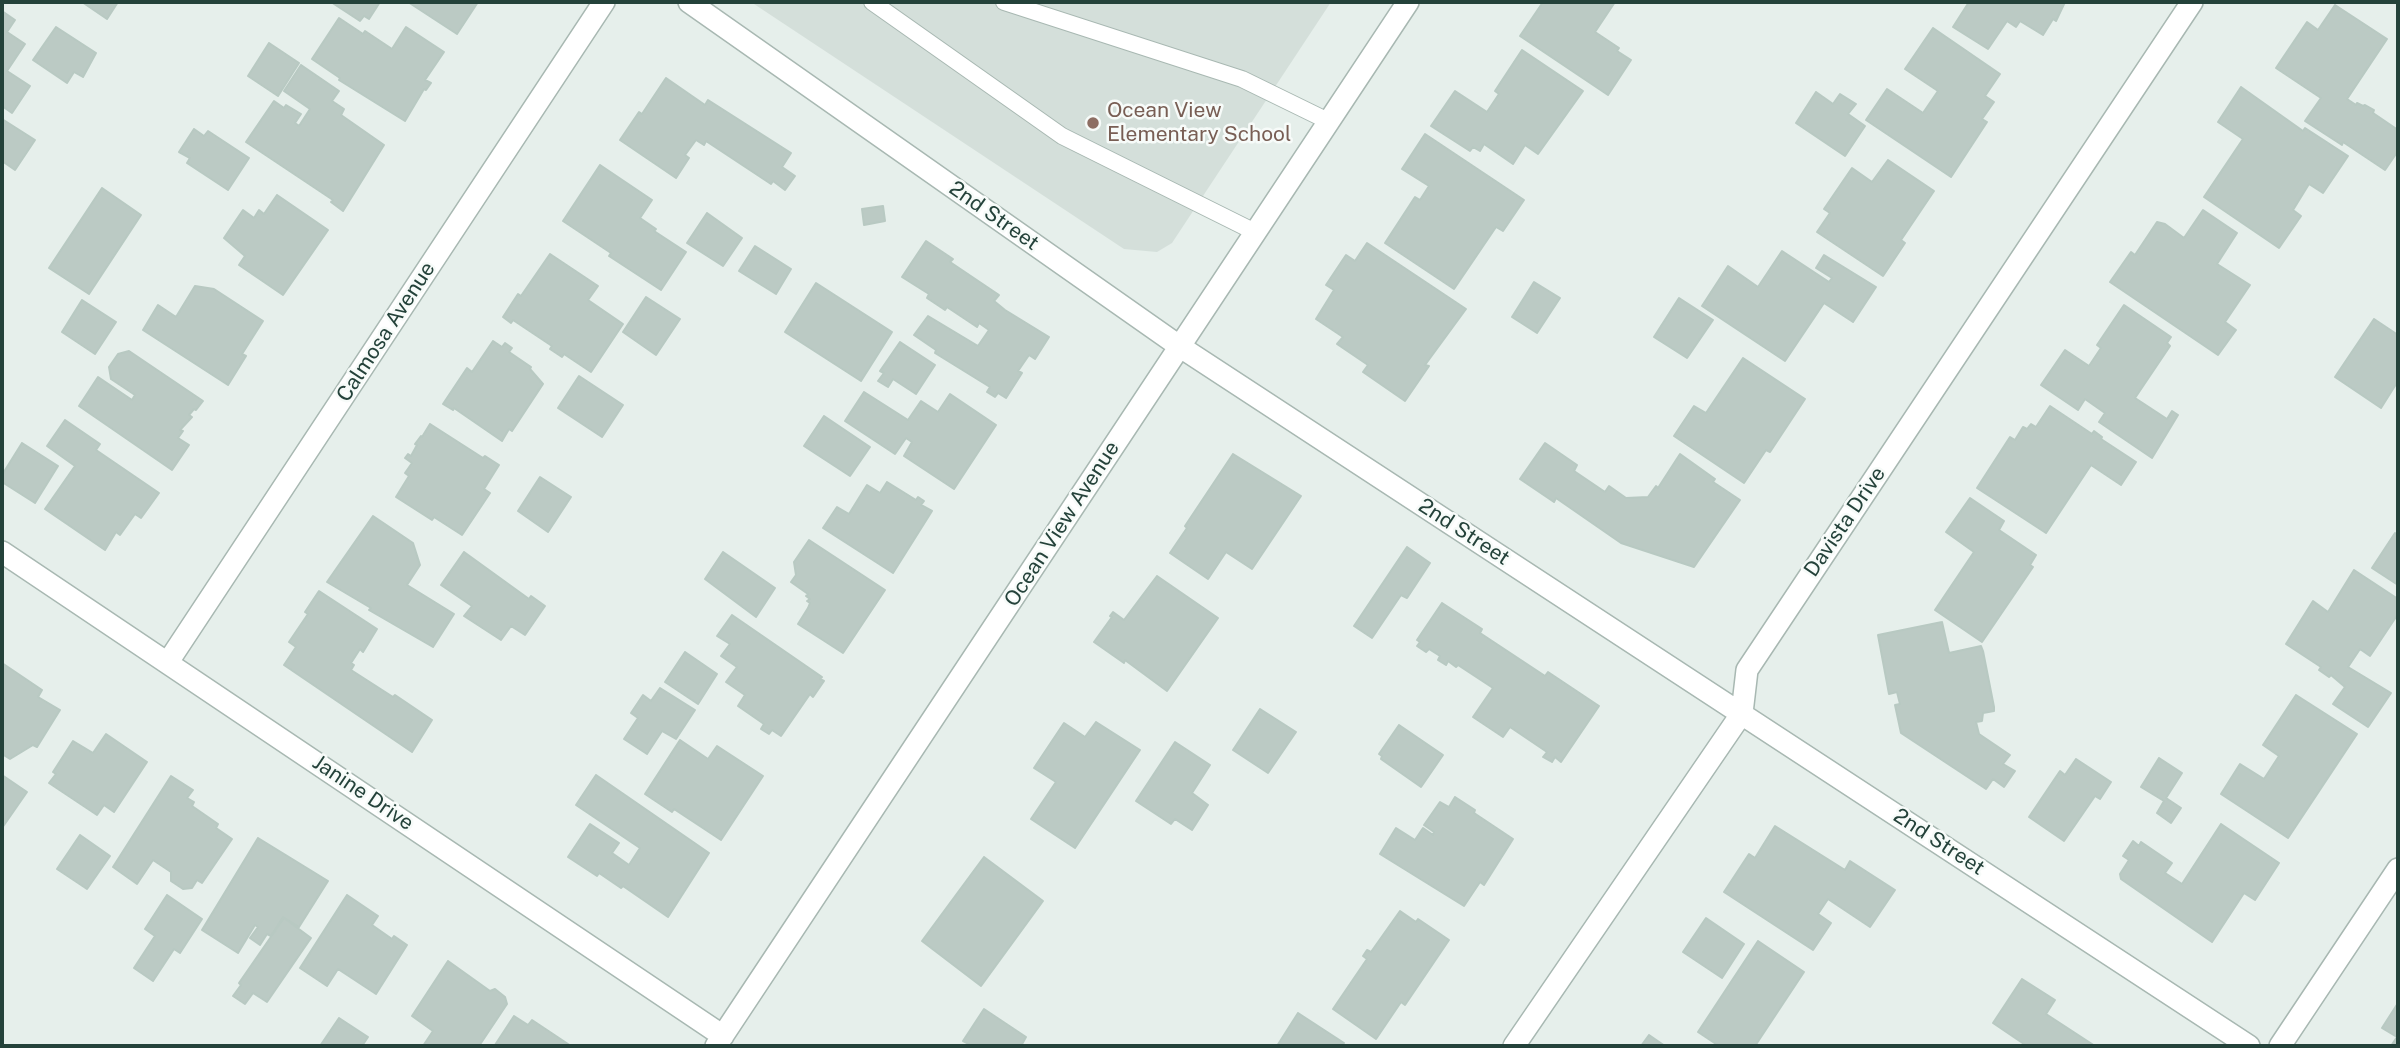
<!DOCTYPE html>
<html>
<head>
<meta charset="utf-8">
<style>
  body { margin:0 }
  #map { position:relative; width:2400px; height:1048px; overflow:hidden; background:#e6efeb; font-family:"Public Sans",sans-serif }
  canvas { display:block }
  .frame { position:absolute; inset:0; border:4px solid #24423a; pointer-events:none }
</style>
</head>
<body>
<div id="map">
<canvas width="2400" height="1048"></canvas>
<div class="frame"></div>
</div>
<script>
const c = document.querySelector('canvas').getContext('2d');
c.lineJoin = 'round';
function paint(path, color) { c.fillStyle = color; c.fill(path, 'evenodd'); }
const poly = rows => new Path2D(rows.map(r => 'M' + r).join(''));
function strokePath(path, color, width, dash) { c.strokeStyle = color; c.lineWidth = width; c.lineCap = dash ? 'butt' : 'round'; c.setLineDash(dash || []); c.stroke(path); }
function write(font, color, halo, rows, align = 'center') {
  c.font = font + ' "Public Sans",sans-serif'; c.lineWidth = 5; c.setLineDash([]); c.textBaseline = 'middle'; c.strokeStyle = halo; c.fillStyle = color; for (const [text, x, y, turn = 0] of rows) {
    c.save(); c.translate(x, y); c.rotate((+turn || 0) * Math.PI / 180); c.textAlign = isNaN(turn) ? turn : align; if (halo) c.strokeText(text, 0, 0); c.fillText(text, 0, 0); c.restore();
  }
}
const built = poly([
  [751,2,1331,2,1172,243,1157,252,1124,249]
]);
const building = poly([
  [82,2,118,2,107,19,82,2],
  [331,2,380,2,369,19,364,16,360,21,331,2],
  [408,2,478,2,457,34,408,2],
  [1543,2,1615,2,1595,32,1619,48,1617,51,1631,60,1608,95,1520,36,1543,2],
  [1969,2,2065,2,2056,21,2053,19,2043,35,2020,21,2016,27,2007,21,1988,49,1953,27,1969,2],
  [2335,5,2387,39,2347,99,2356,105,2357,103,2363,106,2365,105,2374,110,2373,113,2398,130,2398,151,2385,170,2343,142,2342,145,2305,121,2321,98,2276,68,2307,22,2318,30,2335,5],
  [2,11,15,20,7,32,25,44,7,71,30,86,12,113,2,106,2,11],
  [339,18,363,34,365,31,392,49,406,27,444,52,425,80,431,83,426,90,424,89,405,121,339,80,340,78,312,59,339,18],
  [56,27,96,53,83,77,74,72,67,83,33,60,56,27],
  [1933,28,2000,74,1985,96,1994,102,1982,119,1987,122,1951,177,1866,120,1887,89,1923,113,1938,91,1905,69,1933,28],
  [269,43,299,63,278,96,248,76,269,43],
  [1522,50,1583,91,1538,154,1525,145,1513,164,1484,144,1480,151,1473,147,1470,151,1431,126,1455,91,1487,112,1499,94,1495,91,1522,50],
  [301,65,339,91,332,101,344,109,341,115,384,145,343,211,331,202,333,200,246,142,274,101,284,108,286,105,301,114,295,123,299,126,310,109,284,91,301,65],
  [666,78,705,105,708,100,791,153,782,167,795,176,785,190,773,181,771,184,706,141,704,145,696,140,685,155,689,158,676,178,620,140,639,112,642,114,666,78],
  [2241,87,2303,131,2305,128,2348,156,2323,193,2309,184,2293,210,2301,216,2279,248,2204,197,2243,139,2218,122,2241,87],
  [1816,92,1833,104,1840,94,1856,104,1848,114,1865,126,1845,156,1796,123,1816,92],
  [2,119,35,140,15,170,2,161,2,119],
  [194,129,204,136,208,131,249,158,228,190,187,163,190,158,179,152,194,129],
  [1425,134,1524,200,1503,231,1496,227,1454,289,1385,243,1415,197,1420,200,1429,186,1402,169,1425,134],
  [1888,160,1934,191,1901,240,1905,243,1883,276,1817,232,1830,213,1824,209,1852,168,1872,182,1888,160],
  [600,165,652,200,640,218,656,229,654,231,686,252,661,290,609,256,611,253,563,221,600,165],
  [102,188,141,215,89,294,49,268,102,188],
  [277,195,328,230,283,295,239,265,245,256,224,238,243,210,254,218,259,210,264,214,277,195],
  [883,206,885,221,864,225,862,209,883,206],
  [2203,210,2237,233,2217,264,2250,285,2225,322,2236,330,2218,355,2110,282,2131,252,2135,255,2157,222,2165,224,2184,238,2203,210],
  [707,213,742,238,723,266,687,243,707,213],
  [926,241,953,259,950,262,999,295,994,301,1005,310,1049,337,1035,359,1029,355,1018,371,1022,373,1006,398,998,393,995,397,987,392,990,387,935,353,936,350,914,335,928,316,978,346,989,330,979,323,977,327,947,307,945,310,927,298,929,294,902,277,926,241],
  [1367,243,1466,309,1425,365,1429,366,1405,401,1363,372,1368,365,1337,344,1343,337,1316,319,1334,290,1326,285,1346,255,1355,261,1367,243],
  [755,246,791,269,776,294,739,271,755,246],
  [1782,251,1829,282,1832,278,1816,268,1824,255,1876,287,1853,322,1824,303,1785,361,1702,306,1728,266,1758,287,1782,251],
  [550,254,598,286,588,300,623,324,591,372,564,354,562,357,550,349,552,346,513,320,511,323,503,317,518,294,521,296,550,254],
  [1534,282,1560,298,1537,333,1512,317,1534,282],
  [816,283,892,332,861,381,785,332,816,283],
  [195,286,214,289,263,321,242,354,246,356,228,385,143,330,158,305,176,317,195,286],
  [646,297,680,319,656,355,623,332,646,297],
  [1679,298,1713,320,1687,358,1654,337,1679,298],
  [82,300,116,322,95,354,62,332,82,300],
  [2124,305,2171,337,2167,343,2170,346,2135,398,2167,419,2172,411,2178,415,2152,458,2099,422,2105,413,2085,399,2078,410,2041,385,2065,350,2089,366,2101,348,2097,345,2124,305],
  [2374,319,2398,335,2398,381,2381,408,2335,377,2374,319],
  [493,341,502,347,505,343,512,348,509,352,531,367,530,369,543,384,512,431,509,429,502,441,454,408,453,410,443,404,467,368,472,372,493,341],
  [900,342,935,365,916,394,893,379,888,387,878,381,884,373,880,371,900,342],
  [129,351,203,401,196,410,194,409,189,415,192,417,180,430,183,431,178,438,189,445,172,470,79,406,98,377,132,400,135,395,111,379,109,367,118,354,129,351],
  [1743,358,1805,399,1770,452,1766,450,1744,483,1674,436,1694,406,1706,413,1743,358],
  [579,376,623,405,602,437,558,408,579,376],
  [864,392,908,420,921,401,938,412,950,394,996,425,954,489,904,456,912,442,906,438,895,454,845,421,864,392],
  [2050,406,2092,434,2094,431,2102,437,2101,439,2136,462,2121,485,2091,465,2046,533,1977,488,2010,437,2015,440,2023,427,2027,429,2031,424,2036,427,2050,406],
  [824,416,870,447,850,476,804,446,824,416],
  [65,420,100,444,96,450,159,493,141,518,135,514,120,535,116,532,105,550,45,509,75,466,47,446,65,420],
  [430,424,483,458,485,456,499,465,484,489,490,493,462,535,434,517,432,520,396,497,409,476,405,473,412,463,405,458,408,454,411,456,417,445,415,444,421,436,422,437,430,424],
  [22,443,58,466,35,503,2,482,2,475,22,443],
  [1545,443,1577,465,1574,471,1605,492,1609,486,1626,498,1648,497,1656,486,1658,488,1680,454,1715,479,1713,482,1740,500,1694,567,1621,543,1556,498,1554,502,1520,479,1545,443],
  [1233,454,1301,496,1252,569,1226,552,1208,579,1170,553,1187,528,1185,526,1233,454],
  [540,477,571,497,548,532,518,511,540,477],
  [887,482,916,500,918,497,924,501,921,505,932,511,893,573,823,528,837,507,849,514,867,485,880,493,887,482],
  [1970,498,2004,521,1999,530,2036,555,2030,565,2033,567,1982,642,1935,610,1974,552,1946,532,1970,498],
  [373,516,413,543,420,565,407,585,454,614,433,647,369,610,371,608,327,582,373,516],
  [2395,533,2398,535,2398,585,2372,568,2395,533],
  [809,540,885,590,843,653,798,624,808,608,810,603,807,601,810,599,806,596,808,594,791,582,796,575,794,562,809,540],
  [1407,547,1430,563,1407,598,1401,595,1372,638,1354,626,1407,547],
  [464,552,529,599,531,596,545,606,525,635,511,626,501,640,464,616,472,606,441,585,464,552],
  [723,552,775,588,756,617,705,579,723,552],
  [2354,570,2398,599,2398,614,2370,656,2360,649,2348,667,2391,693,2368,727,2333,704,2345,687,2331,675,2329,677,2319,670,2321,667,2286,644,2313,601,2328,612,2354,570],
  [1157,576,1218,618,1167,691,1125,660,1124,663,1094,642,1112,617,1110,616,1113,612,1124,620,1157,576],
  [319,591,377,629,363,652,360,649,351,663,354,665,351,670,393,697,395,695,432,720,412,752,284,665,296,647,289,642,308,614,305,612,319,591],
  [1442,603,1482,629,1480,633,1545,676,1548,672,1599,706,1561,762,1555,757,1552,762,1543,757,1547,752,1510,727,1503,737,1473,717,1493,688,1458,665,1456,667,1448,661,1446,665,1438,660,1440,656,1429,649,1426,652,1417,646,1420,642,1417,640,1442,603],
  [732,615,822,677,820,679,824,681,813,697,810,694,781,736,772,730,769,734,761,729,764,724,738,706,745,695,726,682,737,667,721,656,730,644,717,636,732,615],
  [1942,622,1949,653,1981,646,1983,651,1994,707,1994,711,1983,713,1982,721,1976,722,1979,734,2010,755,2003,764,2015,771,2004,787,1993,779,1986,789,1901,733,1895,705,1900,704,1897,692,1889,694,1878,635,1942,622],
  [685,652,717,674,698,704,665,682,685,652],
  [2,663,42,690,38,697,60,710,37,747,33,745,10,759,2,754,2,663],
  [660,688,695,710,676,739,662,731,647,754,624,739,638,718,631,713,643,695,651,701,660,688],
  [2296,695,2357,734,2288,838,2221,794,2240,764,2264,779,2279,756,2263,745,2296,695],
  [1260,709,1296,732,1268,773,1233,750,1260,709],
  [1096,722,1140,750,1075,848,1031,819,1056,782,1034,768,1064,723,1085,737,1096,722],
  [1399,725,1443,755,1421,787,1381,759,1382,756,1379,754,1399,725],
  [106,734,147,762,114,812,104,805,97,815,49,783,56,774,53,772,73,741,93,753,106,734],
  [680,740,708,759,717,746,763,776,721,840,674,809,672,812,645,794,680,740],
  [1175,742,1210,765,1192,793,1208,805,1192,830,1175,819,1171,824,1136,801,1175,742],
  [2159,758,2182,773,2166,798,2181,808,2171,823,2157,813,2164,801,2141,787,2159,758],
  [2076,759,2111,782,2100,799,2095,796,2064,841,2029,817,2060,771,2065,775,2076,759],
  [2,775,27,792,2,828,2,775],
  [596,775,709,853,668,917,623,886,621,888,599,873,597,876,568,857,590,824,619,843,612,853,629,865,640,848,576,805,596,775],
  [171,776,193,790,187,798,194,802,192,806,218,824,216,828,232,839,202,883,197,880,192,888,183,889,171,881,171,872,153,860,137,884,113,867,171,776],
  [1455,797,1475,810,1474,813,1513,839,1484,885,1480,882,1464,906,1380,854,1396,828,1415,840,1423,828,1433,835,1434,832,1424,825,1440,802,1449,807,1455,797],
  [2221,824,2279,863,2255,900,2244,893,2212,942,2121,879,2120,874,2129,860,2123,856,2133,841,2139,846,2141,842,2172,863,2165,873,2182,884,2221,824],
  [1775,826,1845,870,1850,861,1895,890,1870,927,1828,899,1818,914,1831,923,1813,950,1724,892,1749,854,1755,858,1775,826],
  [80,835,110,856,87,889,57,869,80,835],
  [258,838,328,881,299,927,283,917,271,936,267,934,260,945,250,938,258,927,255,925,238,953,202,930,258,838],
  [984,857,1043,901,981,986,922,941,984,857],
  [167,895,202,919,180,953,174,949,153,981,134,968,155,936,145,929,167,895],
  [347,895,378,916,372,925,392,939,394,936,407,945,376,994,338,969,327,986,300,968,347,895],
  [1400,911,1416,922,1418,919,1449,940,1405,1005,1401,1002,1376,1039,1333,1009,1367,959,1363,956,1367,950,1371,952,1400,911],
  [284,918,311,938,267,1002,253,993,245,1004,233,996,241,985,239,983,284,918],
  [1706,918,1744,944,1722,978,1683,952,1706,918],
  [1758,941,1804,972,1755,1046,1719,1046,1698,1032,1758,941],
  [448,961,490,991,495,989,505,997,507,1004,479,1046,423,1046,433,1031,412,1016,448,961],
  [2022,979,2055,1000,2046,1014,2095,1046,2022,1046,2024,1044,1993,1023,2022,979],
  [2398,1003,2398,1046,2391,1046,2397,1037,2382,1028,2398,1003],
  [984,1009,1026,1037,1021,1046,968,1046,969,1044,963,1041,984,1009],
  [1298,1013,1344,1043,1342,1046,1277,1046,1298,1013],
  [514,1016,528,1025,532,1020,571,1046,497,1046,495,1045,514,1016],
  [339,1018,368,1037,362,1046,320,1046,339,1018],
  [1649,1035,1665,1046,1641,1046,1649,1035]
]);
const lane = poly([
  [872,2,1062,136,1255,232],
  [1004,2,1242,79,1328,121]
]);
const street = poly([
  [689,2,1179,346,2249,1046],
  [2,552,723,1036],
  [168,662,604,2],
  [716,1046,1408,2],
  [1514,1046,1742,713,1747,670,2192,2],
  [2280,1046,2398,869]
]);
const markers = [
  [1093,123,7,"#8d6e63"]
];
const educationNames = [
  ["Ocean View",1107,111],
  ["Elementary School",1107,135]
];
const streetNames = [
  ["2nd Street",994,216,35],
  ["Calmosa Avenue",386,332,-57],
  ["Davista Drive",1845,522,-56],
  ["Ocean View Avenue",1062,524,-57],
  ["2nd Street",1464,532,33],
  ["Janine Drive",363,793,34],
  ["2nd Street",1939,842,33]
];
paint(built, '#d4dfda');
paint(building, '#bbcac4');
strokePath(building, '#b8c9c2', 2);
strokePath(lane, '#a8b8b2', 18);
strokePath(street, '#a8b8b2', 24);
strokePath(lane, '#fff', 16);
strokePath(street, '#fff', 21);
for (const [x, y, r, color] of markers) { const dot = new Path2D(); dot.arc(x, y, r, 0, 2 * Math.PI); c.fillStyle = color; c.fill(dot); strokePath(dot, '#f7fbf9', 2.5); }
write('21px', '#785e54', '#f7fbf9', educationNames, 'left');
write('21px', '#24423a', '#f7fbf9', streetNames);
</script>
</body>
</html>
